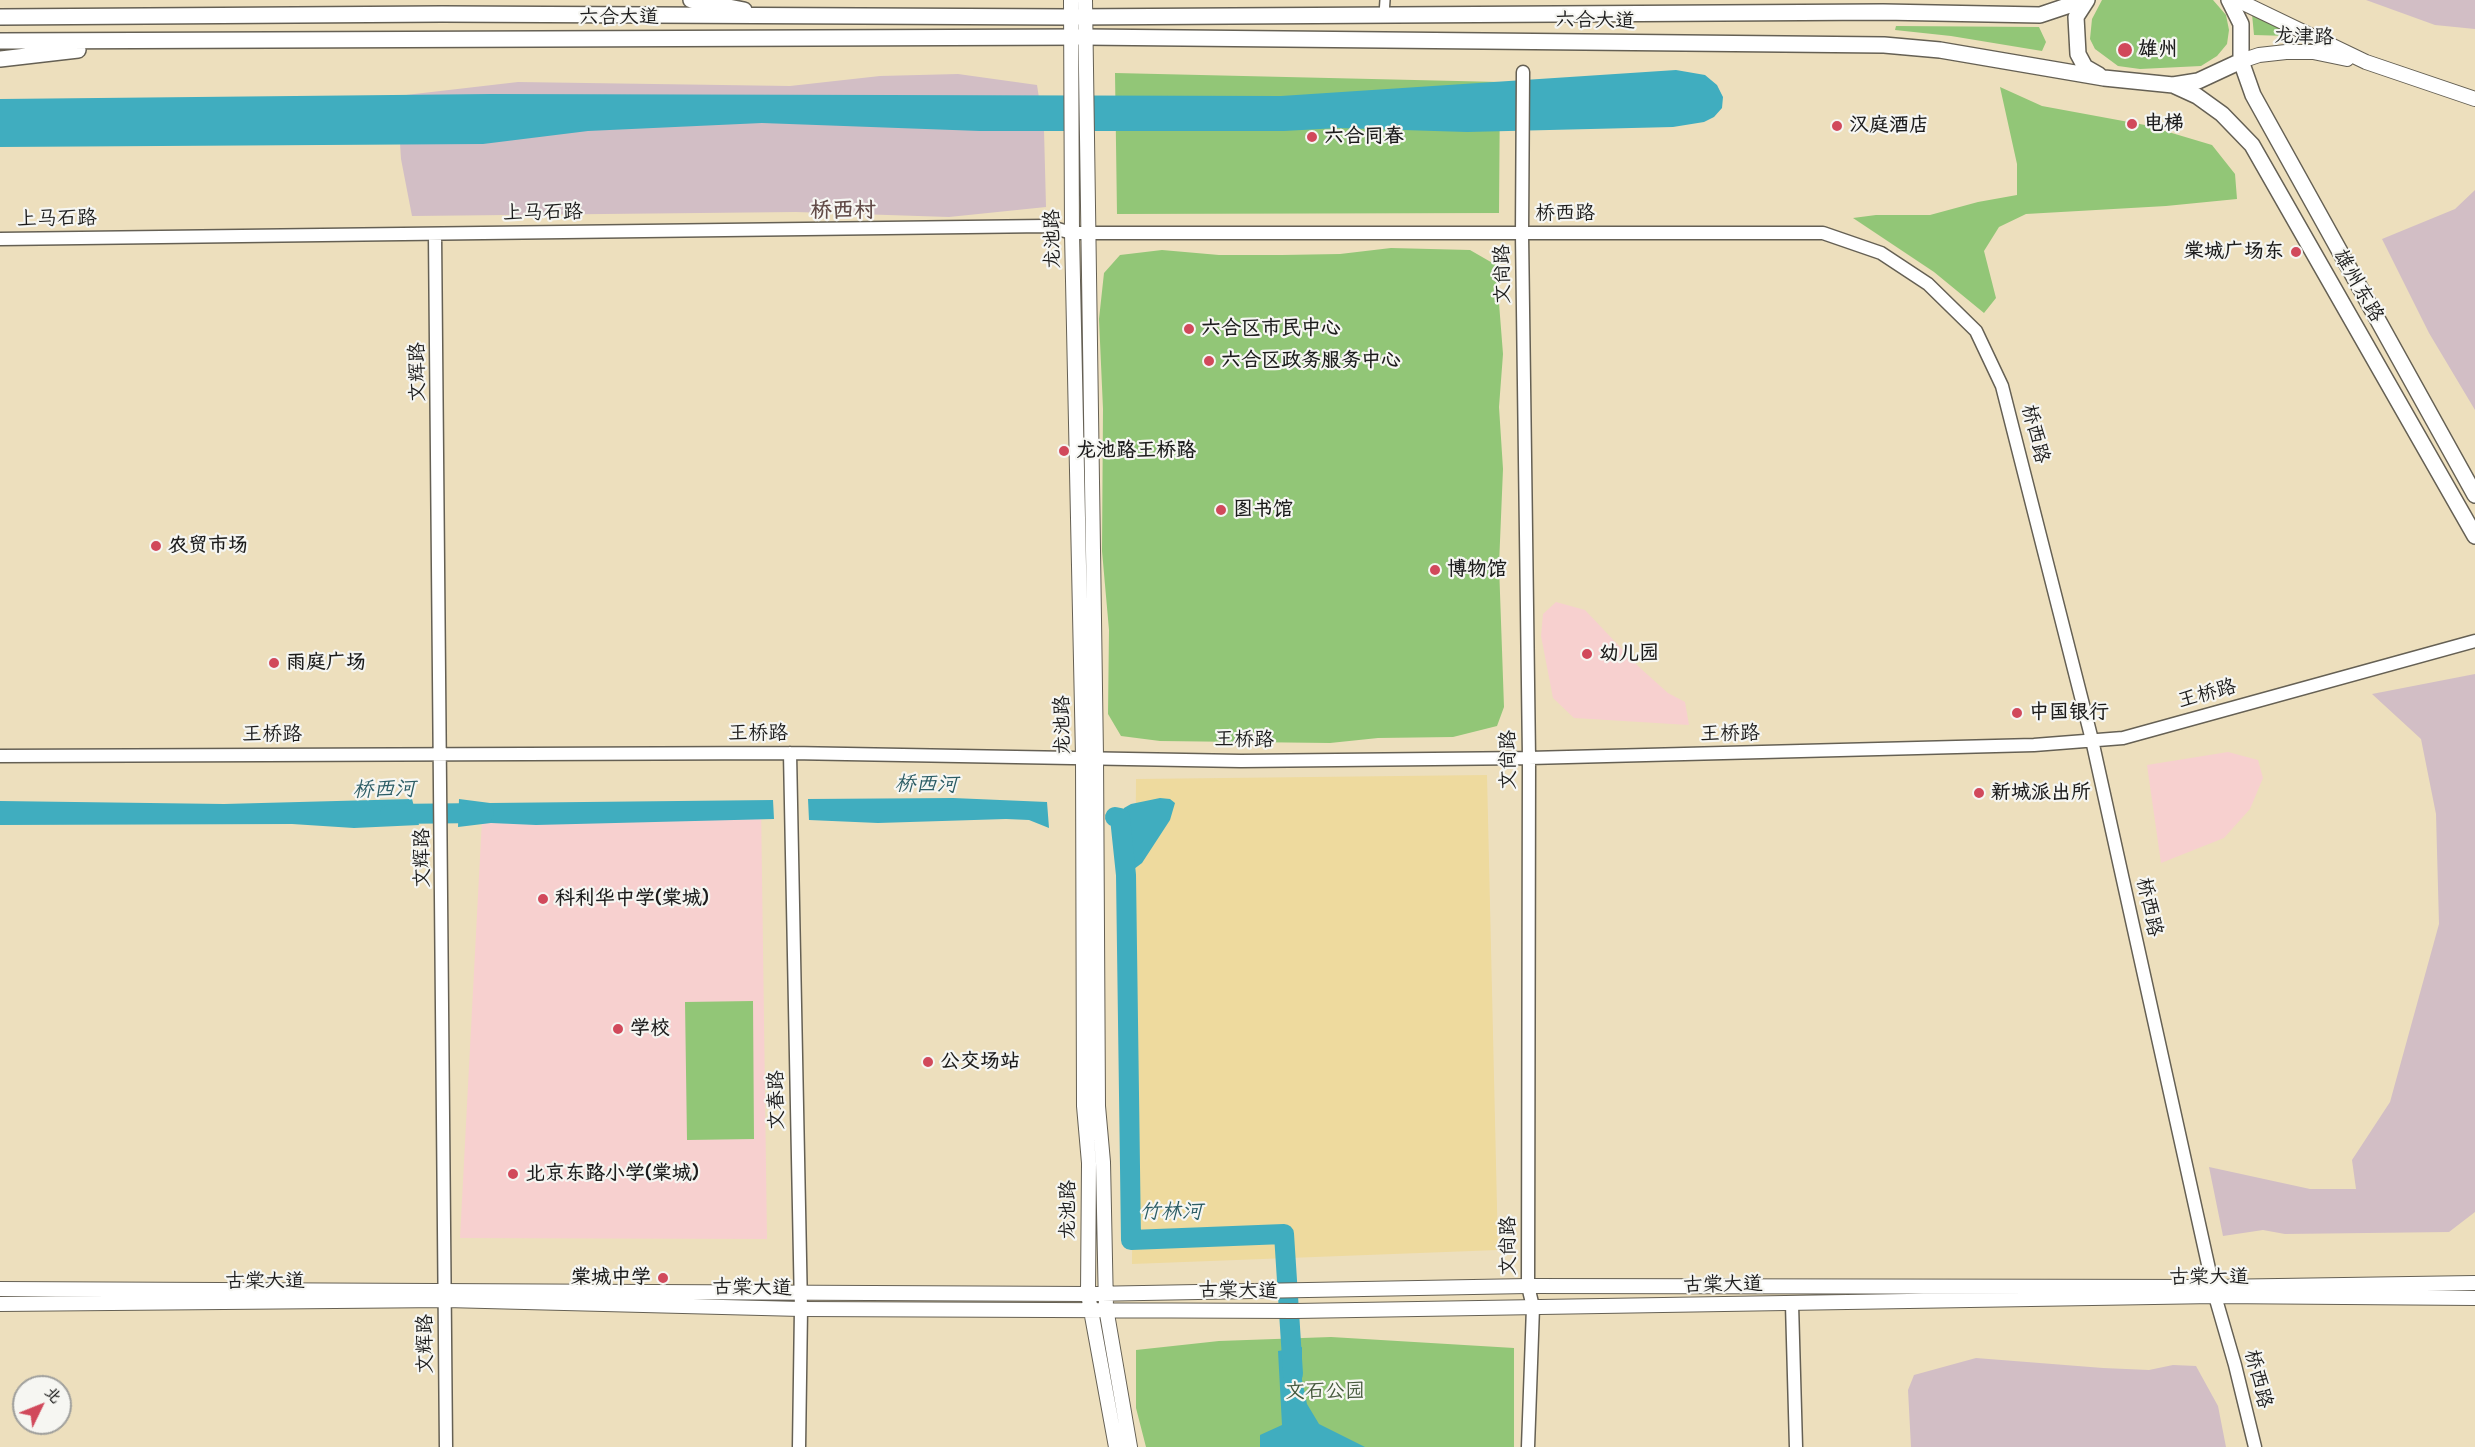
<!DOCTYPE html>
<html>
<head>
<meta charset="utf-8">
<style>
  body { margin:0 }
  #map { position:relative; width:2475px; height:1447px; overflow:hidden; background:#eddfbd; font-family:"Patrick Hand","LXGW WenKai TC",sans-serif }
  canvas { display:block }
  .north { position:absolute; left:12px; top:1375px; width:60px; height:60px; box-sizing:border-box; background:#f6f6f2; border:2px solid #9f9f9c; border-radius:50%; rotate:47deg; font-size:16px; font-weight:700; line-height:24px; text-align:center; color:#1c1c1c }
  .north::after { content:''; display:block; margin:auto; width:21px; height:27px; background:#d1495b; clip-path:polygon(50% 0,100% 100%,50% 72%,0 100%) }
</style>
</head>
<body>
<div id="map">
<canvas width="2475" height="1447"></canvas>
<div class="north">北</div>
</div>
<script>
const c = document.querySelector('canvas').getContext('2d');
c.lineJoin = 'round';
function paint(path, color) { c.fillStyle = color; c.fill(path, 'evenodd'); }
const poly = rows => new Path2D(rows.map(r => 'M' + r).join(''));
function strokePath(path, color, width, dash) { c.strokeStyle = color; c.lineWidth = width; c.lineCap = dash ? 'butt' : 'round'; c.setLineDash(dash || []); c.stroke(path); }
function write(font, color, halo, rows, align = 'center') {
  c.font = font + ' "Patrick Hand","LXGW WenKai TC",sans-serif'; c.lineWidth = 4.5; c.setLineDash([]); c.textBaseline = 'middle'; c.strokeStyle = halo; c.fillStyle = color; for (const [text, x, y, turn = 0] of rows) {
    c.save(); c.translate(x, y); c.rotate((+turn || 0) * Math.PI / 180); c.textAlign = isNaN(turn) ? turn : align; if (halo) c.strokeText(text, 0, 0); c.fillText(text, 0, 0); c.restore();
  }
}
const built = poly([
  [1556,602,1585,610,1639,667,1668,693,1685,702,1689,725,1574,718,1553,698,1541,636,1543,614],
  [2228,752,2258,760,2263,778,2250,809,2224,838,2161,863,2147,765],
  [761,804,767,1239,460,1238,482,819]
]);
const industrial = poly([
  [2366,0,2475,0,2475,29,2435,25],
  [958,74,1037,85,1044,130,1046,207,949,217,796,212,412,216,401,159,397,96,518,82,790,86,880,76],
  [2475,190,2475,410,2429,333,2382,239,2455,209],
  [2475,674,2475,1212,2449,1232,2285,1234,2263,1230,2223,1236,2209,1167,2310,1189,2356,1189,2352,1160,2390,1102,2439,924,2436,814,2421,739,2372,694],
  [1976,1358,2103,1368,2149,1370,2173,1365,2196,1366,2218,1406,2226,1447,1911,1447,1908,1390,1914,1375]
]);
const green = poly([
  [2102,0,2213,0,2226,15,2229,30,2227,44,2217,56,2201,66,2140,69,2118,66,2095,49,2090,39,2092,19],
  [2252,14,2284,30,2292,33,2288,36,2254,35],
  [1896,26,2039,27,2046,42,2042,51,1951,36,1895,30],
  [1115,73,1500,82,1499,213,1117,214],
  [2000,87,2042,106,2145,125,2212,145,2235,174,2237,199,2166,206,2026,214,1999,227,1984,251,1996,298,1984,313,1934,272,1853,218,1876,215,1930,215,1978,202,2017,195,2017,164],
  [1391,248,1470,250,1496,265,1503,354,1499,407,1503,469,1499,565,1504,707,1497,726,1453,737,1378,738,1330,743,1160,741,1121,736,1108,714,1109,630,1102,551,1103,409,1099,319,1104,273,1120,255,1162,250,1219,255,1282,255,1340,254],
  [753,1001,754,1139,687,1140,685,1002],
  [1331,1337,1514,1348,1514,1447,1146,1447,1136,1408,1136,1350,1219,1341]
]);
const sand = poly([
  [1487,775,1498,1250,1132,1264,1136,779]
]);
const water = poly([
  [1676,70,1705,75,1717,85,1723,97,1722,108,1714,117,1704,122,1673,127,1467,132,1338,128,1284,131,980,131,762,123,588,131,483,144,0,147,0,99,491,94,1281,96],
  [953,798,1047,802,1049,828,1029,820,1006,819,878,823,809,820,808,799],
  [1160,798,1170,799,1175,803,1170,820,1142,863,1126,875,1119,853,1120,818,1124,808,1131,804],
  [412,799,419,825,354,828,292,824,0,825,0,801,224,804],
  [459,799,490,803,773,800,774,819,536,825,491,823,458,827],
  [1302,1347,1302,1380,1307,1404,1319,1424,1365,1447,1260,1447,1260,1435,1282,1425,1278,1351]
]);
const river = poly([
  [390,814,484,813],
  [1115,817,1120,818,1126,875,1131,1240,1284,1234,1293,1374]
]);
const minor = poly([
  [1384,15,1385,0]
]);
const tertiary = poly([
  [1523,72,1522,234,1529,758,1528,1286,1533,1307,1528,1447],
  [435,234,446,1447],
  [0,239,1047,226,1072,233,1823,233,1881,253,1928,284,1976,331,2002,386,2092,740,2215,1296,2235,1365,2255,1447],
  [790,753,801,1309,799,1447],
  [0,756,790,753,1241,761,1529,758,2034,745,2123,738,2475,641],
  [1792,1304,1796,1447]
]);
const secondary = poly([
  [1071,0,1072,233,1083,756,1084,1106,1089,1163,1088,1294,1116,1447],
  [1085,0,1096,756,1098,1106,1103,1162,1106,1308,1130,1447],
  [2237,0,2366,62,2475,99],
  [2241,61,2259,55,2286,52,2313,52,2347,59],
  [0,1289,1088,1294,1528,1286,2213,1287,2475,1283],
  [0,1304,446,1300,801,1309,1295,1311,2215,1296,2475,1298]
]);
const trunk = poly([
  [691,0,744,10],
  [2087,0,2076,17,2078,54,2085,67,2099,75],
  [0,17,442,14,1070,17,1883,12,2040,15,2085,0],
  [0,41,1084,37,1884,45,1940,50,2104,78,2173,85,2198,81,2241,61,2241,24,2229,0],
  [0,59,78,50],
  [2241,61,2253,95,2475,495],
  [2173,85,2197,96,2222,114,2252,145,2475,536]
]);
const markers = [
  [2125,50,8,"#d1495b"],
  [2132,124,6,"#d1495b"],
  [1837,126,6,"#d1495b"],
  [1312,137,6,"#d1495b"],
  [2296,252,6,"#d1495b"],
  [1189,329,6,"#d1495b"],
  [1209,361,6,"#d1495b"],
  [1064,451,6,"#d1495b"],
  [1221,510,6,"#d1495b"],
  [156,546,6,"#d1495b"],
  [1435,570,6,"#d1495b"],
  [1587,654,6,"#d1495b"],
  [274,663,6,"#d1495b"],
  [2017,713,6,"#d1495b"],
  [1979,793,6,"#d1495b"],
  [543,899,6,"#d1495b"],
  [618,1029,6,"#d1495b"],
  [928,1062,6,"#d1495b"],
  [513,1174,6,"#d1495b"],
  [663,1278,6,"#d1495b"]
];
const streetNames = [
  ["六合大道",619,18],
  ["六合大道",1595,21,1],
  ["龙津路",2304,37,2],
  ["上马石路",543,213,-1],
  ["桥西路",1565,214],
  ["上马石路",57,219,-1],
  ["龙池路",1053,239,-91],
  ["文尚路",1503,274,-91],
  ["雄州东路",2358,286,60],
  ["文辉路",418,372,-91],
  ["桥西路",2035,434,76],
  ["王桥路",2207,694,-15],
  ["龙池路",1063,725,-91],
  ["王桥路",758,734],
  ["王桥路",1730,734,-1],
  ["王桥路",272,735],
  ["王桥路",1244,740,1],
  ["文尚路",1509,760,-90],
  ["文辉路",423,858,-90],
  ["桥西路",2149,907,78],
  ["文春路",777,1100,-91],
  ["龙池路",1069,1210,-90],
  ["文尚路",1509,1246,-90],
  ["古棠大道",2209,1278],
  ["古棠大道",265,1282],
  ["古棠大道",1723,1285,-1],
  ["古棠大道",752,1288,1],
  ["古棠大道",1238,1291,1],
  ["文辉路",426,1344,-90],
  ["桥西路",2258,1379,76]
];
const poiNames = [
  ["雄州",2138,50],
  ["电梯",2144,124],
  ["汉庭酒店",1849,126],
  ["六合同春",1324,137],
  ["棠城广场东",2284,252,"right"],
  ["六合区市民中心",1201,329],
  ["六合区政务服务中心",1221,361],
  ["龙池路王桥路",1076,451],
  ["图书馆",1233,510],
  ["农贸市场",168,546],
  ["博物馆",1447,570],
  ["幼儿园",1599,654],
  ["雨庭广场",286,663],
  ["中国银行",2029,713],
  ["新城派出所",1991,793],
  ["科利华中学(棠城)",555,899],
  ["学校",630,1029],
  ["公交场站",940,1062],
  ["北京东路小学(棠城)",525,1174],
  ["棠城中学",651,1278,"right"]
];
const parkNames = [
  ["文石公园",1325,1392]
];
const waterNames = [
  ["桥西河",926,785,1],
  ["桥西河",384,790,-1],
  ["竹林河",1171,1212]
];
const quarterNames = [
  ["桥西村",843,211]
];
paint(built, '#f7d0cf');
paint(industrial, '#d2bec5');
paint(green, '#92c677');
paint(sand, '#eeda9e');
paint(water, '#40adbf');
strokePath(river, '#40adbf', 20);
strokePath(minor, '#656054', 12);
strokePath(tertiary, '#656054', 15);
strokePath(secondary, '#656054', 16);
strokePath(trunk, '#656054', 18);
strokePath(minor, '#fff', 9);
strokePath(tertiary, '#fff', 12);
strokePath(secondary, '#fff', 14);
strokePath(trunk, '#fff', 15);
for (const [x, y, r, color] of markers) { const dot = new Path2D(); dot.arc(x, y, r, 0, 2 * Math.PI); c.fillStyle = color; c.fill(dot); strokePath(dot, '#f6f6f2', 2); }
write('20px', '#1c1c1c', '#f6f6f2', streetNames);
write('bold 20px', '#1c1c1c', '#f6f6f2', poiNames, 'left');
write('20px', '#45583c', '#f6f6f2', parkNames);
write('italic 21px', '#2c5d65', '#f6f6f2', waterNames);
write('bold 22px', '#624b47', '#f6f6f2', quarterNames);
</script>
</body>
</html>
